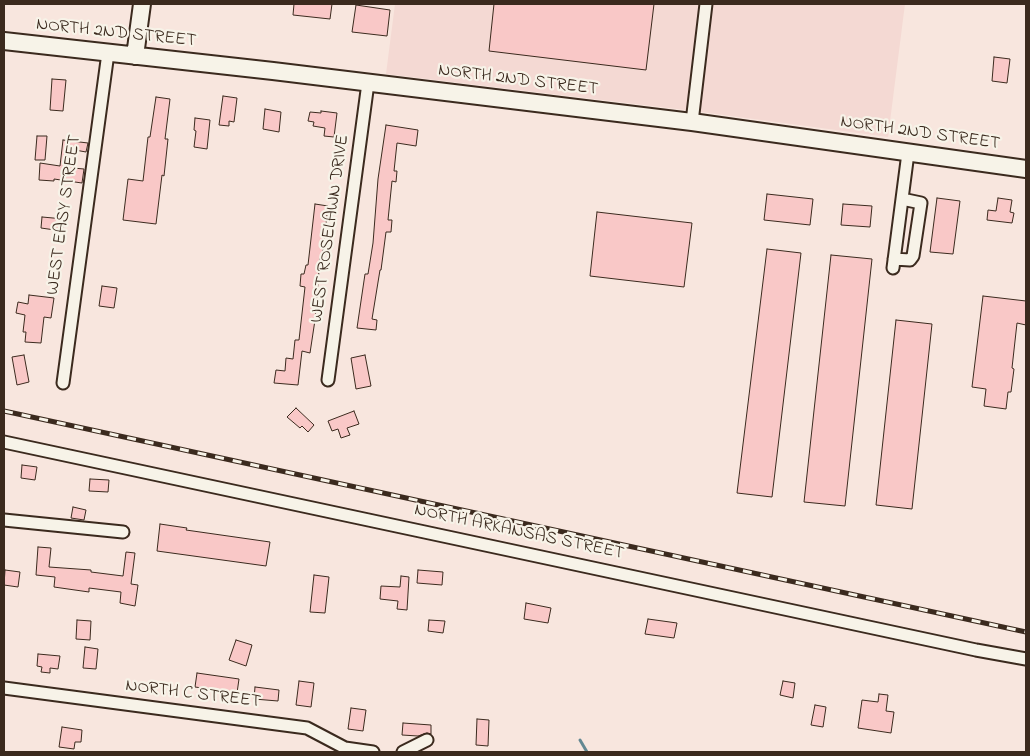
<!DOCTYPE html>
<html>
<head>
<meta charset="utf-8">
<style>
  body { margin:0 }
  #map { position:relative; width:1030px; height:756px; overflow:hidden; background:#f8e6de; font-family:"Indie Flower",sans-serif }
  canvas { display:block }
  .frame { position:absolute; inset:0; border:5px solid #3b2a1e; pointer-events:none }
</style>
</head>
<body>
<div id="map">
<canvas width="1030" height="756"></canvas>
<div class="frame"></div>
</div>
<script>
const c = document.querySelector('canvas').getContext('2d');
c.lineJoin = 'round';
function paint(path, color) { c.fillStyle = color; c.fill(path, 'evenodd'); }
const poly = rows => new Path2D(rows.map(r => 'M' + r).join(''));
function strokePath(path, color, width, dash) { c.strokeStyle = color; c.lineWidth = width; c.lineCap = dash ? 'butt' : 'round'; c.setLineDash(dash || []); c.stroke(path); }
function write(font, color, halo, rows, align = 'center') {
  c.font = font + ' "Indie Flower",sans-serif'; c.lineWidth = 4.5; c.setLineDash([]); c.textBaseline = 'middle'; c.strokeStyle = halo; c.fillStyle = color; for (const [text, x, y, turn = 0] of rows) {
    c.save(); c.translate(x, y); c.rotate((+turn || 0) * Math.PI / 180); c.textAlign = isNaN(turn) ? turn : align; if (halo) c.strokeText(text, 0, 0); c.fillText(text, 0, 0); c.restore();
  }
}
const built = poly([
  [395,4,905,4,888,137,694,111,386,74]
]);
const stream = poly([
  [580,740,587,752]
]);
const building = poly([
  [294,4,332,4,330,19,293,15,294,4],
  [494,4,654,4,646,70,489,51,494,4],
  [356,5,390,10,387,36,352,32,356,5],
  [994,57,1010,59,1007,83,992,81,994,57],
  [52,79,66,80,63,111,50,110,52,79],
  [223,96,237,98,234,122,229,121,229,126,219,125,223,96],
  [156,97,170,99,165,139,168,139,164,176,162,175,156,224,123,220,128,179,143,181,148,137,150,137,156,97],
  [265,109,281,112,279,132,263,129,265,109],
  [321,111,337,113,334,137,324,136,325,128,313,126,314,122,308,121,310,112,321,113,321,111],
  [195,118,210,120,207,149,194,147,196,131,194,130,195,118],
  [386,125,418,130,416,146,397,143,394,171,397,171,396,182,392,181,388,220,392,220,391,232,386,232,381,270,380,270,372,319,377,320,376,330,357,328,365,274,368,274,373,243,378,179,386,125],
  [37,136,47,136,45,160,35,160,37,136],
  [63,140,88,143,86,152,75,150,73,168,84,169,82,183,54,179,54,181,39,180,40,163,60,166,63,140],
  [767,194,813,199,810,225,764,220,767,194],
  [937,198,960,201,953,254,930,252,937,198],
  [998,198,1012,200,1010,212,1014,213,1012,223,987,220,988,210,996,211,998,198],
  [315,204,328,206,322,259,320,258,315,320,310,353,302,351,298,385,274,383,276,370,285,371,286,358,293,359,295,340,299,340,305,287,300,286,301,274,304,274,306,265,308,265,315,204],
  [843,204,872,206,870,227,841,225,843,204],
  [597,212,692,223,684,287,590,276,597,212],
  [42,217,64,219,62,231,41,228,42,217],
  [767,249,801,253,772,497,737,493,767,249],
  [831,255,872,259,845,506,804,502,831,255],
  [102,286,117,288,114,308,99,306,102,286],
  [29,295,54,298,51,318,44,317,41,343,25,342,26,332,23,332,25,315,16,313,18,302,28,304,29,295],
  [983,296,1026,301,1026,325,1017,323,1012,368,1014,369,1011,392,1008,392,1006,409,984,406,986,389,972,387,983,296],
  [896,320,932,324,912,509,876,505,896,320],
  [24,355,29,382,17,385,12,357,24,355],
  [365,355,371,386,356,389,351,358,365,355],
  [296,408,314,425,308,432,302,426,300,428,287,417,296,408],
  [354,411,359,424,347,428,350,435,341,438,338,429,332,431,328,421,354,411],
  [22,465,37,467,35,480,21,478,22,465],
  [90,479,109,480,108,492,89,491,90,479],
  [73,507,86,510,84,520,71,518,73,507],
  [160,524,187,528,186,530,270,542,266,566,157,551,160,524],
  [38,547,51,548,49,567,91,570,91,572,123,576,126,552,135,553,131,584,138,585,135,606,120,603,121,592,89,588,89,592,54,587,55,577,36,575,38,547],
  [5,570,20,572,18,587,4,585,5,570],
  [418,570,443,572,442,585,417,583,418,570],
  [314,575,329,577,325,613,310,612,314,575],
  [401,576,409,577,407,610,397,609,398,601,380,599,381,586,400,587,401,576],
  [526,603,551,608,548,623,524,619,526,603],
  [648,619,677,623,674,638,645,634,648,619],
  [77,620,91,621,90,640,76,639,77,620],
  [429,620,445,621,443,633,428,631,429,620],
  [236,640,252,645,246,666,229,660,236,640],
  [85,647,98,649,96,669,83,668,85,647],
  [38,654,60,656,58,669,50,668,50,673,41,672,42,667,37,666,38,654],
  [197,673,239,679,237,693,195,687,197,673],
  [299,681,314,683,311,707,296,705,299,681],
  [783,681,795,683,793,698,780,695,783,681],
  [255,687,279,690,278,701,254,699,255,687],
  [879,694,888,695,886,711,894,712,891,733,858,728,862,700,878,702,879,694],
  [815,705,826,707,823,727,811,725,815,705],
  [351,708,366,710,363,731,348,729,351,708],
  [477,719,489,720,488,746,476,745,477,719],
  [403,723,431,725,431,734,427,733,418,736,402,735,403,723],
  [62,727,82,730,81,742,75,742,74,749,59,747,62,727]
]);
const street = poly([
  [692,122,706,4],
  [894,259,910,260,913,256,921,203,902,199],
  [893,268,908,153],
  [328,380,368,83],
  [63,383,108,53],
  [4,442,976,650,1026,659],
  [4,520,123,532],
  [4,688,307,728,345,748,373,752],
  [403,752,427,740]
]);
const secondary = poly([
  [4,41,273,71,692,122,1026,169],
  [135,56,142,4]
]);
const rail = poly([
  [4,411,1026,632]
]);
const streetNames = [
  ["NORTH 2ND STREET",116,34,6],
  ["NORTH 2ND STREET",518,81,7],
  ["NORTH 2ND STREET",920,134,8],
  ["WEST EASY STREET",65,215,-82],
  ["WEST ROSELAWN DRIVE",331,229,-82],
  ["NORTH ARKANSAS STREET",519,533,12],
  ["NORTH C STREET",193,695,7]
];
paint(built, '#f4d9d3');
strokePath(stream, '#638892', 3);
paint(building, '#f9c8c7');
strokePath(building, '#3b2a1e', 1);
strokePath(street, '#3b2a1e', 15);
strokePath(secondary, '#3b2a1e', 20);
strokePath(street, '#f7f3e8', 11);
strokePath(secondary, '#f7f3e8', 16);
strokePath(rail, '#3b2a1e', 5);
strokePath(rail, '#f7f3e8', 3, [9]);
write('18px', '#3b2a1e', '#f7f3e8', streetNames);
</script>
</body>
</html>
